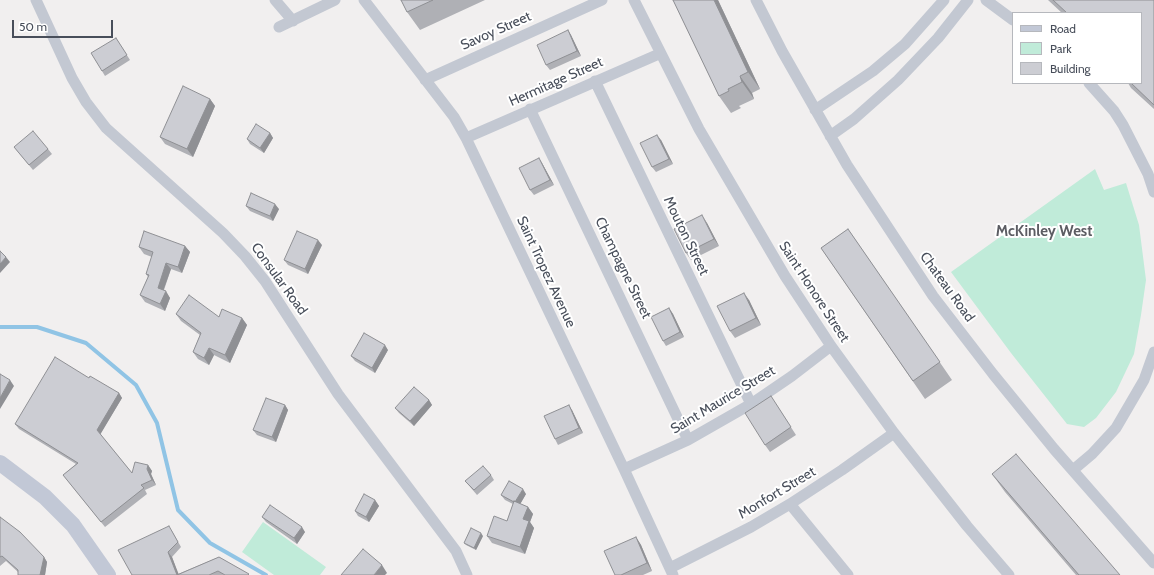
<!DOCTYPE html>
<html>
<head>
<meta charset="utf-8">
<style>
  body { margin:0 }
  #map { position:relative; width:1154px; height:575px; overflow:hidden; background:#f1efef; font-family:Cabin,sans-serif }
  canvas { display:block }
  .legend { position:absolute; left:1012px; top:12px; width:130px; height:72px; box-sizing:border-box; background:#fff; border:1px solid #b6b8bd; margin:0; padding:5px 7px; list-style:none; font-size:12px; color:#484e5a }
  .legend li { display:flex; align-items:center; gap:8px; height:20px }
  .legend b { width:20px; border:1px solid #b6b8bd }
  .scale { position:absolute; left:12px; top:20px; width:101px; height:18px; box-sizing:border-box; border:2px solid #484e5a; border-top:0; padding-left:5px; font-size:12px; line-height:14px; white-space:nowrap; color:#484e5a; -webkit-text-stroke:3px #fff; paint-order:stroke }
</style>
</head>
<body>
<div id="map">
<canvas width="1154" height="575"></canvas>
<ul class="legend">
<li><b style="height:5px;background:#c2c8d6"></b>Road</li>
<li><b style="height:11px;background:#c0ebd9"></b>Park</li>
<li><b style="height:11px;background:#cccdd3"></b>Building</li>
</ul>
<div class="scale">50 m</div>
</div>
<script>
const c = document.querySelector('canvas').getContext('2d');
c.lineJoin = 'round';
function paint(path, color) { c.fillStyle = color; c.fill(path, 'evenodd'); }
const poly = rows => new Path2D(rows.map(r => 'M' + r).join(''));
function strokePath(path, color, width, dash) { c.strokeStyle = color; c.lineWidth = width; c.lineCap = dash ? 'butt' : 'round'; c.setLineDash(dash || []); c.stroke(path); }
function write(font, color, halo, rows, align = 'center') {
  c.font = font + ' Cabin,sans-serif'; c.lineWidth = 4; c.setLineDash([]); c.textBaseline = 'middle'; c.strokeStyle = halo; c.fillStyle = color; for (const [text, x, y, turn = 0] of rows) {
    c.save(); c.translate(x, y); c.rotate((+turn || 0) * Math.PI / 180); c.textAlign = isNaN(turn) ? turn : align; if (halo) c.strokeText(text, 0, 0); c.fillText(text, 0, 0); c.restore();
  }
}
const green = poly([
  [1095,169,1104,190,1126,183,1139,225,1146,280,1141,315,1134,354,1116,392,1096,418,1084,427,1067,424,1011,353,951,272],
  [263,522,326,567,320,575,274,575,242,552]
]);
const stream = poly([
  [0,327,37,327,86,343,136,385,157,423,178,510,210,543,266,575]
]);
const street = poly([
  [36,0,72,78,86,102,106,128,223,233,245,256,265,281,338,394,456,551,467,575],
  [275,0,293,21],
  [364,0,454,117,466,138,624,469,673,575],
  [634,0,699,129,785,276,831,346,894,433,967,526,1009,575],
  [756,0,782,51,847,165,933,296,993,374,1054,449,1154,563],
  [986,0,1013,20],
  [279,27,335,0],
  [425,80,602,0],
  [595,81,751,404],
  [1089,83,1114,111,1123,125,1148,174,1154,192],
  [530,109,688,440],
  [815,110,873,71,905,44,944,0],
  [830,136,854,119,898,80,938,38,968,0],
  [466,138,659,54],
  [624,469,688,440,751,404,792,376,831,346],
  [1073,470,1092,454,1116,428,1144,380,1154,352],
  [790,504,848,575],
  [670,568,751,527,790,504,842,470,894,433]
]);
const secondary = poly([
  [0,463,45,497,73,525,108,575]
]);
const wall = poly([
  [401,0,485,0,420,30,407,12],
  [673,0,718,0,760,89,752,93,754,99,739,106,741,108,731,113,719,96],
  [1048,0,1154,0,1154,109,1131,88,1128,83,1141,83,1141,13,1062,13],
  [568,30,571,35,581,56,550,70,546,65],
  [116,38,130,60,105,76,102,71],
  [210,99,215,106,193,157,165,144,160,137],
  [270,133,273,138,264,153,250,144,247,139],
  [661,140,673,164,656,172,652,167],
  [14,147,48,149,52,154,33,170],
  [539,158,542,163,554,185,534,195,530,190],
  [246,206,279,209,273,221,250,211],
  [707,223,719,246,691,260,686,253],
  [848,229,952,380,925,399,821,248],
  [322,245,308,274,288,265,284,260],
  [185,246,190,252,182,273,171,269,164,290,170,298,165,311,145,302,140,295,148,277,146,274,152,257,144,254,139,247],
  [749,300,761,325,735,338,730,331],
  [669,308,673,314,684,337,666,346,663,341],
  [176,314,219,317,242,318,247,325,230,363,214,355,209,365,198,359,193,352,200,335,181,321],
  [388,350,375,373,355,361,351,356],
  [89,378,119,393,122,398,100,434,132,473,148,465,152,471,151,474,156,485,145,490,147,494,105,527,63,475,76,464,19,429,15,424],
  [429,400,432,405,414,426,399,413,395,408],
  [776,404,796,435,770,452,765,445],
  [285,405,288,410,276,442,257,435,253,430],
  [572,410,583,433,558,445,555,439],
  [992,474,1120,575,1076,575,1005,492],
  [491,475,494,480,477,495,465,481],
  [526,494,520,504,528,507,533,514,530,522,534,528,525,554,492,543,487,536,507,521,513,504,505,500,501,495],
  [375,500,379,506,369,522,358,516,355,511],
  [0,517,44,557,47,562,45,575,18,575,18,572,6,561,0,566],
  [262,517,305,532,297,544,266,522],
  [172,531,181,547,172,557,178,574,219,557,249,575,132,575],
  [483,536,476,550,466,545,464,543],
  [636,537,641,545,652,571,643,575,615,575]
]);
const shadedWall = poly([
  [714,0,718,0,760,89,748,72],
  [568,30,571,35,581,56,577,51],
  [740,76,752,93,754,99,742,82],
  [210,99,215,106,193,157,187,149],
  [270,133,273,138,264,153,260,148],
  [657,135,661,140,673,164,669,159],
  [539,158,542,163,554,185,550,180],
  [275,204,279,209,273,221,270,216],
  [702,215,707,223,719,246,714,239],
  [318,240,322,245,308,274,305,269],
  [185,246,190,252,182,273,178,267],
  [6,257,10,262,0,273,0,264],
  [166,263,171,269,162,294,158,288],
  [166,291,170,298,165,311,160,304],
  [744,293,749,300,761,325,756,318],
  [669,308,673,314,684,337,680,332],
  [242,318,247,325,230,363,225,355],
  [385,345,388,350,375,373,372,368],
  [209,348,214,355,209,365,204,358],
  [10,380,14,386,0,409,0,398],
  [119,393,122,398,100,435,97,430],
  [429,400,432,405,414,426,410,421],
  [285,405,288,410,276,442,272,437],
  [569,405,572,410,583,433,579,428],
  [148,465,152,471,151,474,156,485,152,480,147,469],
  [523,489,526,494,518,508,515,502],
  [375,500,379,506,369,522,366,517],
  [528,507,533,514,530,522,534,528,525,554,520,547,523,519],
  [302,527,305,532,297,544,294,538],
  [481,533,483,536,476,550,474,548],
  [636,537,641,545,652,571,647,563],
  [168,552,172,557,179,575,177,575],
  [44,557,47,562,45,575,40,575],
  [382,565,387,573,385,575,374,575]
]);
const building = poly([
  [401,0,433,0,407,12,401,0],
  [673,0,714,0,748,72,740,76,742,82,728,89,729,91,719,96,673,0],
  [1053,0,1154,0,1154,105,1131,83,1141,83,1141,13,1067,13,1053,0],
  [568,30,577,51,546,65,537,45,568,30],
  [116,38,127,55,102,71,91,53,116,38],
  [183,86,210,99,187,149,160,137,183,86],
  [256,124,270,133,260,148,247,139,256,124],
  [33,131,48,149,29,165,14,147,33,131],
  [657,135,669,159,652,167,640,143,657,135],
  [539,158,550,180,530,190,519,168,539,158],
  [251,193,275,204,270,216,246,206,251,193],
  [702,215,714,239,686,253,674,229,702,215],
  [848,229,940,362,913,381,821,248,848,229],
  [144,231,185,246,178,267,166,263,158,288,166,291,160,304,140,295,149,275,146,274,153,252,139,247,144,231],
  [297,231,318,240,305,269,284,260,297,231],
  [0,251,6,257,0,264,0,251],
  [744,293,756,318,730,331,717,306,744,293],
  [189,295,219,317,222,309,242,318,225,355,209,348,204,358,193,352,201,333,176,314,189,295],
  [669,308,680,332,663,341,651,317,669,308],
  [364,333,385,345,372,368,351,356,364,333],
  [55,357,89,378,90,376,119,393,97,430,132,473,135,462,148,465,147,469,152,480,141,485,144,488,101,522,63,475,78,463,15,424,55,357],
  [0,374,10,380,0,398,0,374],
  [414,387,429,400,410,421,395,408,414,387],
  [771,396,791,427,765,445,745,413,771,396],
  [266,398,285,405,272,437,253,430,266,398],
  [569,405,579,428,555,439,544,416,569,405],
  [1016,454,1120,575,1079,575,992,474,1016,454],
  [483,466,491,475,474,490,465,481,483,466],
  [509,481,523,489,515,502,514,501,514,502,501,495,509,481],
  [364,494,375,500,366,517,355,511,364,494],
  [514,501,528,507,523,519,529,521,520,547,487,536,494,516,507,521,514,501],
  [270,505,302,527,294,538,262,517,270,505],
  [0,517,20,532,44,557,40,575,18,575,18,570,2,556,0,557,0,517],
  [169,526,178,542,168,552,177,575,219,557,249,574,248,575,225,575,218,571,209,575,132,575,118,550,169,526],
  [471,528,481,533,474,548,464,543,471,528],
  [636,537,647,563,621,575,615,575,604,551,636,537],
  [363,549,382,565,374,575,341,575,363,549]
]);
const streetNames = [
  ["Savoy Street",496,31,-24],
  ["Hermitage Street",556,82,-24],
  ["Mouton Street",686,236,64],
  ["Champagne Street",623,268,64],
  ["Saint Tropez Avenue",546,272,65],
  ["Consular Road",279,279,54],
  ["Chateau Road",947,287,54],
  ["Saint Honore Street",814,292,57],
  ["Saint Maurice Street",723,400,-31],
  ["Monfort Street",777,493,-31]
];
const neighbourhoodNames = [
  ["McKinley West",1044,232]
];
paint(green, '#c0ebd9');
strokePath(stream, '#90c4e5', 4);
strokePath(street, '#c3c8d2', 11);
strokePath(secondary, '#c2c8d6', 16);
paint(wall, '#afb0b5');
paint(shadedWall, '#8f9094');
paint(building, '#cccdd3');
strokePath(building, '#8f9094', 1);
write('14px', '#484e5a', '#fff', streetNames);
write('bold 15px', '#5c5d63', '#fff', neighbourhoodNames);
</script>
</body>
</html>
